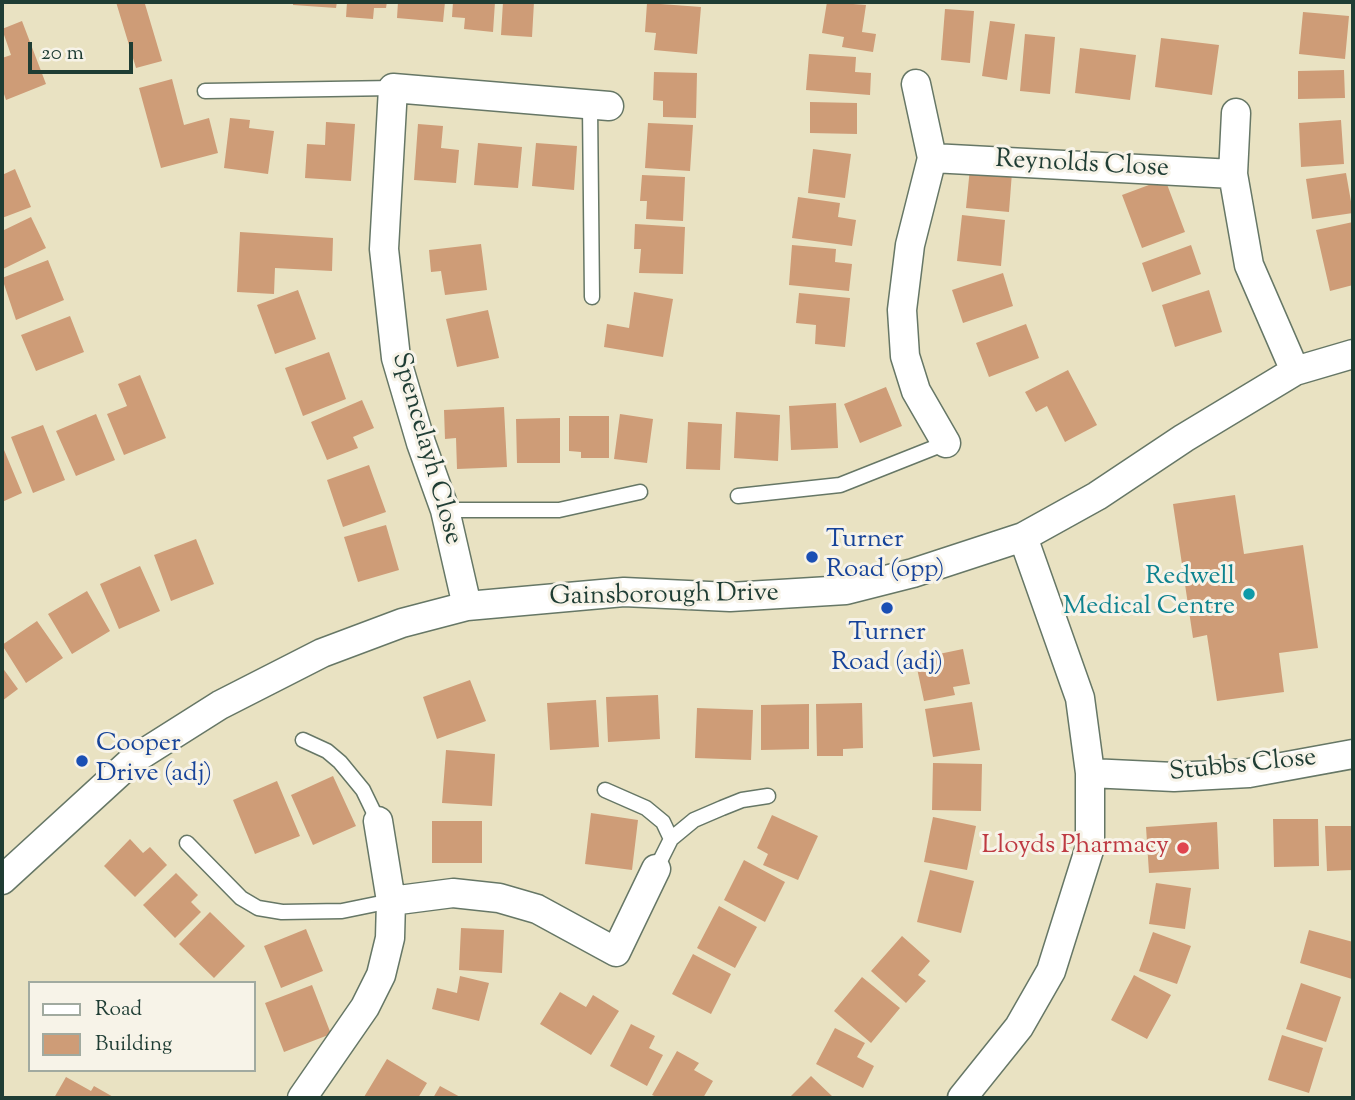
<!DOCTYPE html>
<html>
<head>
<meta charset="utf-8">
<style>
  body { margin:0 }
  #map { position:relative; width:1355px; height:1100px; overflow:hidden; background:#e9e2c2; font-family:"Sorts Mill Goudy",serif }
  canvas { display:block }
  .frame { position:absolute; inset:0; border:4px solid #1f3d34; pointer-events:none }
  .legend { position:absolute; left:28px; top:981px; width:228px; height:91px; box-sizing:border-box; background:#f7f3e8; border:2px solid #a1aaa0; margin:0; padding:9px 12px; list-style:none; font-size:21px; color:#1f3d34 }
  .legend li { display:flex; align-items:center; gap:14px; height:35px }
  .legend b { width:35px; border:2px solid #a1aaa0 }
  .scale { position:absolute; left:28px; top:42px; width:105px; height:32px; box-sizing:border-box; border:4px solid #1f3d34; border-top:0; padding-left:9px; font-size:21px; line-height:24px; white-space:nowrap; color:#1f3d34; -webkit-text-stroke:5px #f7f3e8; paint-order:stroke }
</style>
</head>
<body>
<div id="map">
<canvas width="1355" height="1100"></canvas>
<div class="frame"></div>
<ul class="legend">
<li><b style="height:9px;background:#fff"></b>Road</li>
<li><b style="height:19px;background:#ce9c77"></b>Building</li>
</ul>
<div class="scale">20 m</div>
</div>
<script>
const c = document.querySelector('canvas').getContext('2d');
c.lineJoin = 'round';
function paint(path, color) { c.fillStyle = color; c.fill(path, 'evenodd'); }
const poly = rows => new Path2D(rows.map(r => 'M' + r).join(''));
function strokePath(path, color, width, dash) { c.strokeStyle = color; c.lineWidth = width; c.lineCap = dash ? 'butt' : 'round'; c.setLineDash(dash || []); c.stroke(path); }
function write(font, color, halo, rows, align = 'center') {
  c.font = font + ' "Sorts Mill Goudy",serif'; c.lineWidth = 6; c.setLineDash([]); c.textBaseline = 'middle'; c.strokeStyle = halo; c.fillStyle = color; for (const [text, x, y, turn = 0] of rows) {
    c.save(); c.translate(x, y); c.rotate((+turn || 0) * Math.PI / 180); c.textAlign = isNaN(turn) ? turn : align; if (halo) c.strokeText(text, 0, 0); c.fillText(text, 0, 0); c.restore();
  }
}
const building = poly([
  [116,2,152,2,145,4,162,61,136,68],
  [293,2,337,2,336,8,293,5],
  [347,2,387,2,386,8,374,8,373,19,346,17],
  [398,2,445,2,443,22,397,18],
  [453,2,495,2,493,32,464,29,465,18,452,17],
  [503,2,534,2,532,37,501,35],
  [827,2,866,5,862,32,876,34,873,52,842,47,844,37,822,33],
  [647,3,701,7,697,54,654,50,656,33,645,32],
  [945,9,974,11,970,63,941,60],
  [1303,12,1349,16,1345,59,1299,54],
  [22,21,46,84,6,100,2,88,2,58,11,55,2,29],
  [990,21,1015,24,1007,80,982,76],
  [1025,34,1055,37,1050,94,1020,91],
  [1161,38,1219,45,1212,95,1155,87],
  [1080,48,1136,55,1130,100,1075,93],
  [809,54,856,57,855,72,871,73,870,95,806,90],
  [1344,70,1345,98,1298,99,1298,71],
  [654,72,697,73,696,118,663,117,663,101,653,100],
  [172,79,184,125,209,118,218,153,161,168,139,88],
  [810,102,857,103,857,134,810,133],
  [230,118,250,120,249,128,274,131,268,174,224,168],
  [1341,120,1344,164,1301,167,1299,123],
  [326,122,355,124,351,181,305,178,307,144,325,145],
  [648,123,693,125,690,171,645,168],
  [418,124,443,126,441,148,459,150,456,183,414,180],
  [478,143,522,147,518,188,474,185],
  [536,143,577,146,574,190,532,186],
  [813,149,851,154,845,198,808,193],
  [970,168,1012,172,1009,212,966,208],
  [15,169,31,207,2,218,2,175],
  [1346,173,1353,213,1312,219,1306,179],
  [642,175,685,177,683,221,646,219,647,201,640,201],
  [1165,179,1185,232,1142,248,1122,195],
  [798,197,840,203,838,217,856,220,852,246,792,238],
  [962,215,1005,220,1001,266,957,261],
  [31,217,46,248,3,269,2,231],
  [1353,222,1353,285,1330,291,1316,230],
  [635,224,685,227,683,274,639,273,641,249,634,249],
  [240,232,333,238,332,271,275,268,274,294,237,292],
  [481,244,487,290,445,295,441,271,431,272,429,250],
  [792,245,836,249,835,262,852,264,849,291,789,285],
  [1191,245,1201,274,1152,292,1142,263],
  [48,260,64,300,16,320,2,278],
  [1003,273,1013,306,963,323,952,290],
  [298,290,316,339,275,354,257,305],
  [1209,290,1222,332,1175,347,1162,305],
  [634,292,673,299,663,357,604,347,607,324,629,328],
  [799,293,850,298,845,347,815,344,816,325,796,323],
  [488,310,499,358,457,367,446,319],
  [70,316,84,352,36,371,21,335],
  [1026,324,1039,358,989,377,976,343],
  [329,352,346,399,303,416,285,368],
  [1068,370,1097,425,1065,442,1047,406,1036,412,1025,392],
  [140,375,166,438,124,455,107,414,127,406,118,384],
  [886,387,902,426,860,443,844,404],
  [362,400,374,428,353,437,358,448,327,460,311,422],
  [836,403,838,448,791,450,789,406],
  [504,407,507,467,457,469,456,438,445,439,444,410],
  [736,412,780,415,778,461,734,458],
  [96,414,115,460,76,476,56,431],
  [620,414,653,419,647,463,614,459],
  [569,416,609,416,609,458,581,458,581,452,569,451],
  [560,418,560,463,517,463,516,419],
  [688,422,722,424,720,470,686,469],
  [43,425,65,480,33,493,11,437],
  [2,445,22,493,2,502],
  [369,465,386,512,343,527,327,480],
  [1235,495,1244,554,1303,545,1318,648,1279,653,1284,692,1217,701,1207,635,1193,638,1173,504],
  [386,525,399,570,358,582,344,537],
  [196,539,214,584,171,601,154,555],
  [140,566,160,611,119,629,100,584],
  [87,591,110,631,72,654,48,614],
  [37,621,63,658,26,683,2,645],
  [963,649,970,684,953,687,955,695,924,701,915,659],
  [2,667,18,689,2,701],
  [470,680,486,721,437,739,423,697],
  [658,695,660,739,608,742,606,697],
  [596,700,599,747,550,750,547,703],
  [972,702,980,750,933,757,925,709],
  [862,703,863,748,843,749,843,756,817,756,816,704],
  [809,704,809,749,761,750,761,705],
  [697,708,753,710,751,760,695,758],
  [446,750,495,754,492,806,442,803],
  [933,763,982,764,981,811,932,810],
  [333,776,356,826,313,845,291,795],
  [277,781,300,836,255,854,233,800],
  [591,813,638,820,632,870,585,864],
  [772,815,818,836,798,880,763,865,768,854,757,848],
  [933,817,976,826,967,870,924,862],
  [1273,819,1318,819,1319,866,1274,867],
  [432,821,482,821,482,863,432,863],
  [1217,822,1219,869,1149,873,1146,827],
  [1325,826,1353,826,1353,870,1327,871],
  [130,839,143,853,150,847,167,865,135,897,104,866],
  [744,860,785,882,765,922,724,900],
  [930,870,974,881,961,933,917,922],
  [176,873,198,895,191,902,201,912,175,938,143,905],
  [1156,883,1191,888,1185,929,1149,924],
  [719,906,757,927,735,968,697,948],
  [210,912,245,946,214,978,179,944],
  [461,928,504,930,502,973,459,970],
  [306,929,323,971,281,988,264,946],
  [1309,930,1353,942,1352,979,1300,963],
  [1153,932,1191,946,1177,984,1139,971],
  [902,936,930,961,918,975,926,981,906,1003,871,971],
  [693,954,731,974,711,1014,672,994],
  [1134,975,1171,995,1147,1039,1111,1020],
  [460,976,489,983,479,1021,432,1009,437,988,457,993],
  [862,977,900,1008,871,1043,834,1011],
  [1301,983,1341,997,1326,1042,1286,1029],
  [312,985,331,1034,284,1052,265,1003],
  [560,992,586,1007,593,995,619,1011,591,1055,540,1024],
  [631,1024,655,1036,649,1048,663,1055,647,1086,610,1066],
  [835,1028,865,1043,857,1057,874,1066,863,1088,816,1064],
  [1282,1035,1323,1048,1309,1093,1268,1080],
  [677,1051,699,1063,694,1070,713,1081,703,1098,659,1098,652,1095],
  [387,1059,427,1083,418,1098,364,1097],
  [811,1076,834,1098,789,1098],
  [66,1077,91,1091,94,1086,115,1098,54,1098],
  [440,1086,462,1098,433,1098]
]);
const lane = poly([
  [205,91,393,88],
  [590,106,592,297],
  [738,496,840,485,946,443],
  [445,510,559,510,640,492],
  [303,740,327,751,340,762,363,790,378,821],
  [605,790,646,808,663,822,671,839,656,869],
  [671,839,694,820,722,808,742,800,768,796],
  [187,843,241,898,258,908,282,912,342,911,391,901]
]);
const street = poly([
  [916,84,932,158,910,245,902,310,905,356,916,391,946,443],
  [1236,113,1233,174,1249,265,1295,371],
  [932,158,1233,174],
  [467,606,445,510,421,443,396,358,384,249,393,88,609,106],
  [1090,773,1174,777,1249,773,1353,754],
  [378,821,391,901],
  [2,880,133,760,220,705,322,653,402,623,467,606,624,592,730,597,846,590,913,573,1023,537,1097,496,1184,438,1295,371,1353,354],
  [302,1098,365,1007,381,975,390,938,391,901,453,893,499,898,537,909,616,952,656,869],
  [962,1098,1019,1027,1051,971,1090,847,1090,773,1080,698,1023,537]
]);
const markers = [
  [812,557,7,"#1a4fb4"],
  [1249,594,7,"#0f9aa8"],
  [887,608,7,"#1a4fb4"],
  [82,761,7,"#1a4fb4"],
  [1183,848,7,"#e0444e"]
];
const streetNames = [
  ["Reynolds Close",1082,166,3],
  ["Spencelayh Close",425,449,74],
  ["Gainsborough Drive",664,597,-1],
  ["Stubbs Close",1243,767,-6]
];
const transitNames = [
  ["Turner",826,542],
  ["Road (opp)",826,572],
  ["Turner",887,635,"center"],
  ["Road (adj)",887,665,"center"],
  ["Cooper",96,746],
  ["Drive (adj)",96,776]
];
const cultureNames = [
  ["Redwell",1235,579],
  ["Medical Centre",1235,609]
];
const healthNames = [
  ["Lloyds Pharmacy",1169,848]
];
paint(building, '#ce9c77');
strokePath(lane, '#676', 17);
strokePath(street, '#676', 31);
strokePath(lane, '#fff', 14);
strokePath(street, '#fff', 28);
for (const [x, y, r, color] of markers) { const dot = new Path2D(); dot.arc(x, y, r, 0, 2 * Math.PI); c.fillStyle = color; c.fill(dot); strokePath(dot, '#f7f3e8', 2.5); }
write('26px', '#1f3d34', '#f7f3e8', streetNames);
write('26px', '#164399', '#f7f3e8', transitNames, 'left');
write('26px', '#0d838f', '#f7f3e8', cultureNames, 'right');
write('26px', '#be3a42', '#f7f3e8', healthNames, 'right');
</script>
</body>
</html>
